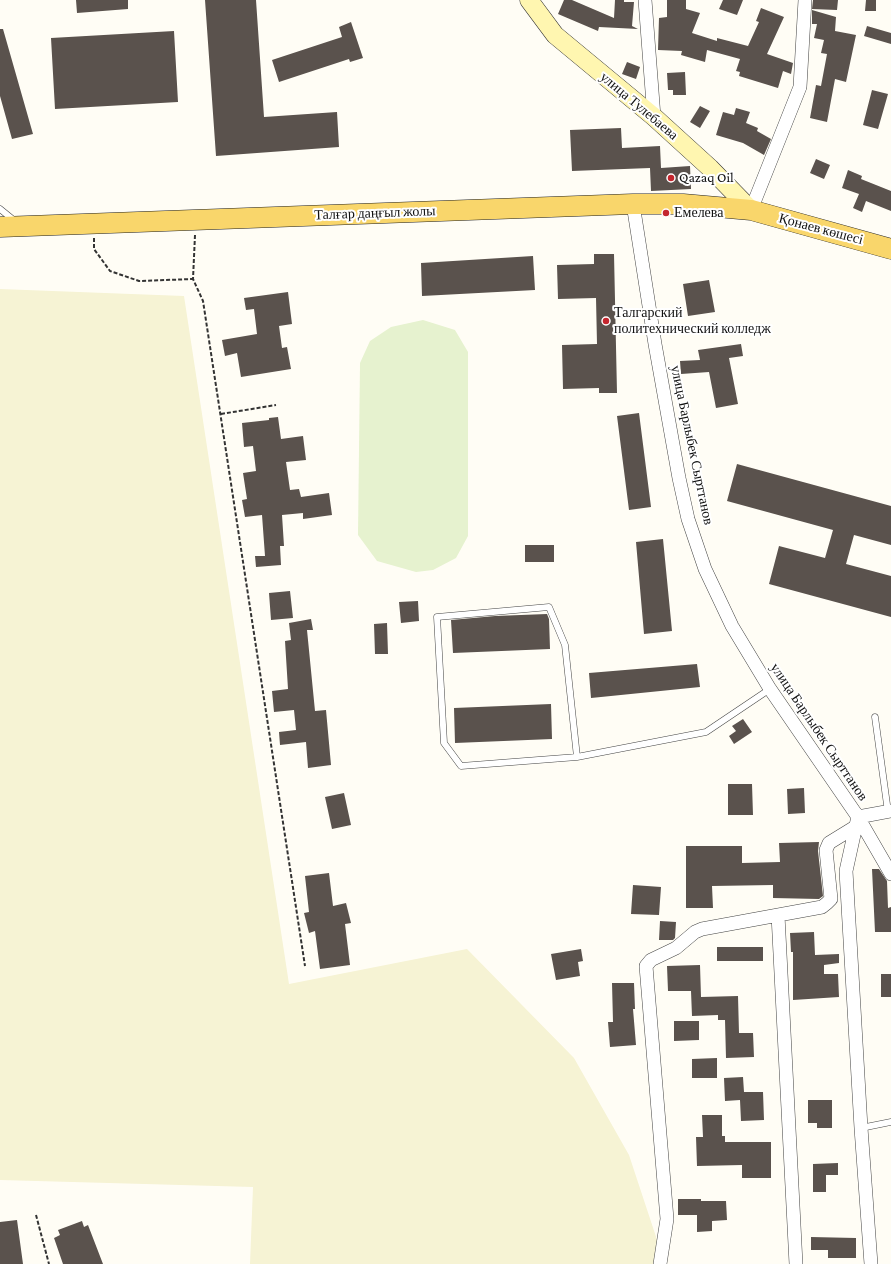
<!DOCTYPE html>
<html>
<head>
<meta charset="utf-8">
<style>
  body { margin:0 }
  canvas { display:block; background:#fffdf5 }
</style>
</head>
<body>
<canvas width="891" height="1264"></canvas>
<script>
const c = document.querySelector('canvas').getContext('2d');
c.lineJoin = 'round';
function paint(path, color) { c.fillStyle = color; c.fill(path, 'evenodd'); }
const poly = rows => new Path2D(rows.map(r => 'M' + r).join(''));
function strokePath(path, color, width, dash) { c.strokeStyle = color; c.lineWidth = width; c.lineCap = dash ? 'butt' : 'round'; c.setLineDash(dash || []); c.stroke(path); }
function write(font, color, halo, rows, align = 'center') {
  c.font = font + ' "Crimson Pro",serif'; c.lineWidth = 4; c.setLineDash([]); c.textBaseline = 'middle'; c.strokeStyle = halo; c.fillStyle = color; for (const [text, x, y, turn = 0] of rows) {
    c.save(); c.translate(x, y); c.rotate((+turn || 0) * Math.PI / 180); c.textAlign = isNaN(turn) ? turn : align; if (halo) c.strokeText(text, 0, 0); c.fillText(text, 0, 0); c.restore();
  }
}
const farmland = poly([
  [0,289,184,296,289,984,467,949,574,1058,629,1155,665,1264,250,1264,253,1187,0,1180]
]);
const pitch = poly([
  [423,320,455,330,468,352,468,536,456,558,433,570,416,572,377,561,358,535,360,363,370,341,391,327]
]);
const building = poly([
  [76,0,128,0,128,9,77,13],
  [205,0,256,0,264,117,337,112,339,147,216,156],
  [564,0,572,0,614,18,615,0,624,0,624,2,634,2,632,26,638,29,599,27,598,31,558,14],
  [667,0,686,0,686,9,700,13,692,33,717,41,717,38,748,46,759,22,756,21,761,8,784,17,767,54,793,63,791,74,783,71,778,88,739,76,740,72,736,71,740,59,707,50,705,62,681,55,682,51,658,50,659,18,667,17],
  [723,0,743,0,737,15,719,9],
  [813,0,838,0,837,10,812,9],
  [866,0,876,0,876,11,865,11],
  [812,10,836,17,835,31,856,35,846,82,835,79,827,122,810,118,816,85,821,86,827,54,821,53,824,40,814,38,817,24,812,24],
  [351,22,363,58,350,62,349,59,279,82,272,60,342,37,339,27],
  [867,26,891,33,891,44,864,36],
  [0,29,3,29,33,134,12,139,0,96],
  [174,31,178,102,55,109,51,38],
  [627,62,640,67,636,79,622,74],
  [685,72,686,95,673,95,673,90,668,90,667,73],
  [872,90,888,94,878,129,863,125],
  [700,106,710,111,700,128,690,122],
  [736,108,750,112,746,123,758,128,757,131,771,139,764,155,743,143,716,135,723,112,734,115],
  [621,128,622,148,660,146,661,168,690,166,691,189,651,191,650,168,572,171,570,130],
  [816,159,830,165,824,179,810,173],
  [848,170,862,176,861,179,891,191,891,211,866,201,862,212,853,208,859,194,842,188],
  [594,254,614,254,617,393,599,393,599,388,563,389,562,345,597,344,596,298,558,299,557,265,594,264],
  [533,256,535,290,422,296,421,263],
  [709,280,715,312,688,316,683,284],
  [288,292,292,324,279,326,282,348,287,347,291,369,241,377,237,353,225,356,222,340,257,334,254,309,246,310,244,298],
  [741,344,743,356,729,358,738,404,716,408,709,372,681,374,680,361,700,360,698,350],
  [639,413,651,507,629,510,617,416],
  [278,417,281,439,303,436,306,460,286,462,290,490,299,489,301,497,329,493,332,515,303,519,303,513,282,515,284,546,280,546,281,565,256,567,255,556,265,556,262,515,245,517,242,500,247,499,243,473,256,471,253,446,244,447,242,423,269,420,269,418],
  [737,464,891,506,891,545,854,535,846,564,891,576,891,617,769,584,779,546,825,558,833,530,727,501],
  [663,539,672,631,644,634,636,542],
  [525,545,554,545,554,562,525,562],
  [290,591,293,618,271,620,269,593],
  [418,601,419,621,401,623,399,602],
  [547,614,549,619,550,649,453,653,451,620,495,616],
  [311,619,313,630,307,630,315,711,326,710,331,765,308,768,306,742,280,745,279,732,296,730,294,710,274,712,272,691,288,689,285,641,291,640,289,623],
  [387,623,388,654,375,654,374,624],
  [697,664,700,687,591,698,589,673],
  [551,704,552,739,455,743,454,708],
  [743,719,752,732,734,744,729,736,736,731,732,726],
  [728,784,752,784,753,815,728,815],
  [804,788,805,813,788,814,787,789],
  [344,793,351,825,332,829,325,797],
  [819,842,818,851,823,896,819,899,773,898,773,885,712,886,713,908,686,908,686,846,742,846,742,863,780,862,779,843],
  [872,869,879,869,887,881,888,908,891,907,891,932,875,932],
  [329,873,333,906,346,903,351,923,345,924,350,965,320,969,315,931,309,933,304,913,309,912,305,876],
  [633,885,661,887,659,915,631,914],
  [660,921,676,922,675,938,673,940,659,940],
  [814,932,815,955,839,954,839,963,824,965,824,974,838,974,839,997,793,1000,793,952,791,952,790,933],
  [717,947,763,947,763,961,717,961],
  [581,949,583,961,578,962,580,976,556,980,551,954],
  [700,965,701,997,738,996,739,1033,753,1033,754,1057,726,1058,725,1020,718,1020,718,1015,692,1016,691,991,668,991,667,966],
  [881,974,891,974,891,997,881,997],
  [612,983,634,983,635,1009,633,1009,636,1045,610,1047,608,1022,613,1022],
  [674,1021,699,1021,699,1040,674,1041],
  [717,1058,717,1078,692,1078,692,1059],
  [743,1077,744,1092,763,1092,764,1120,741,1121,740,1100,725,1101,724,1078],
  [808,1100,832,1100,832,1128,817,1128,817,1123,808,1123],
  [702,1115,722,1115,722,1136,725,1136,725,1142,771,1142,771,1178,742,1178,742,1165,697,1166,696,1137,703,1137],
  [838,1163,838,1175,826,1175,826,1192,813,1192,813,1164],
  [678,1199,701,1199,701,1201,726,1201,727,1220,712,1221,712,1231,697,1232,697,1215,678,1215],
  [17,1220,23,1264,0,1264,0,1222],
  [82,1221,84,1227,88,1225,103,1264,63,1264,54,1238,60,1235,58,1230],
  [811,1237,856,1238,856,1258,828,1258,828,1250,811,1250]
]);
const path = poly([
  [195,235,193,279,203,301,305,966],
  [94,238,94,249,110,271,139,281,193,279],
  [221,414,276,405],
  [36,1215,49,1264]
]);
const lane = poly([
  [0,209,16,222],
  [875,717,888,812],
  [577,757,565,645,549,607,437,617,444,743,461,766,577,757,706,732,770,689],
  [861,1128,891,1122]
]);
const street = poly([
  [645,0,654,117],
  [633,204,655,344,679,478,688,519,705,569,732,626,770,689,858,817,891,874],
  [751,210,800,87,805,0],
  [858,817,891,811],
  [857,821,846,871,861,1128,871,1264],
  [778,915,796,1264],
  [660,1264,667,1219,646,966,651,960,676,948,695,932,702,929,822,907,827,903,831,899,826,850,829,843,855,827]
]);
const secondary = poly([
  [529,0,555,35,654,117,710,168,751,210]
]);
const primary = poly([
  [0,227,633,204,683,204,751,210,891,249]
]);
const markers = [
  [671,178,4,"#c4262e"],
  [666,213,4,"#c4262e"],
  [606,321,4,"#c4262e"]
];
const streetNames = [
  ["улица Тулебаева",639,106,40],
  ["Талғар даңғыл жолы",375,213,-2],
  ["Қонаев көшесі",821,229,15],
  ["улица Барлыбек Сырттанов",692,445,78],
  ["улица Барлыбек Сырттанов",819,732,56]
];
const poiNames = [
  ["Qazaq Oil",679,178],
  ["Емелева",674,213],
  ["Талгарский",614,313],
  ["политехнический колледж",614,329]
];
paint(farmland, '#f6f3d4');
paint(pitch, '#e6f2cf');
paint(building, '#5a524d');
strokePath(lane, '#444', 7);
strokePath(street, '#444', 14);
strokePath(secondary, '#333', 19);
strokePath(primary, '#222', 21);
strokePath(path, '#333', 2, [4, 2]);
strokePath(lane, '#fff', 6);
strokePath(street, '#fff', 13);
strokePath(secondary, '#fff6b0', 18);
strokePath(primary, '#f9d66b', 20);
for (const [x, y, r, color] of markers) { const dot = new Path2D(); dot.arc(x, y, r, 0, 2 * Math.PI); c.fillStyle = color; c.fill(dot); strokePath(dot, '#fff', 1.5); }
write('14px', '#111', '#fff', streetNames);
write('14px', '#111', '#fff', poiNames, 'left');
</script>
</body>
</html>
